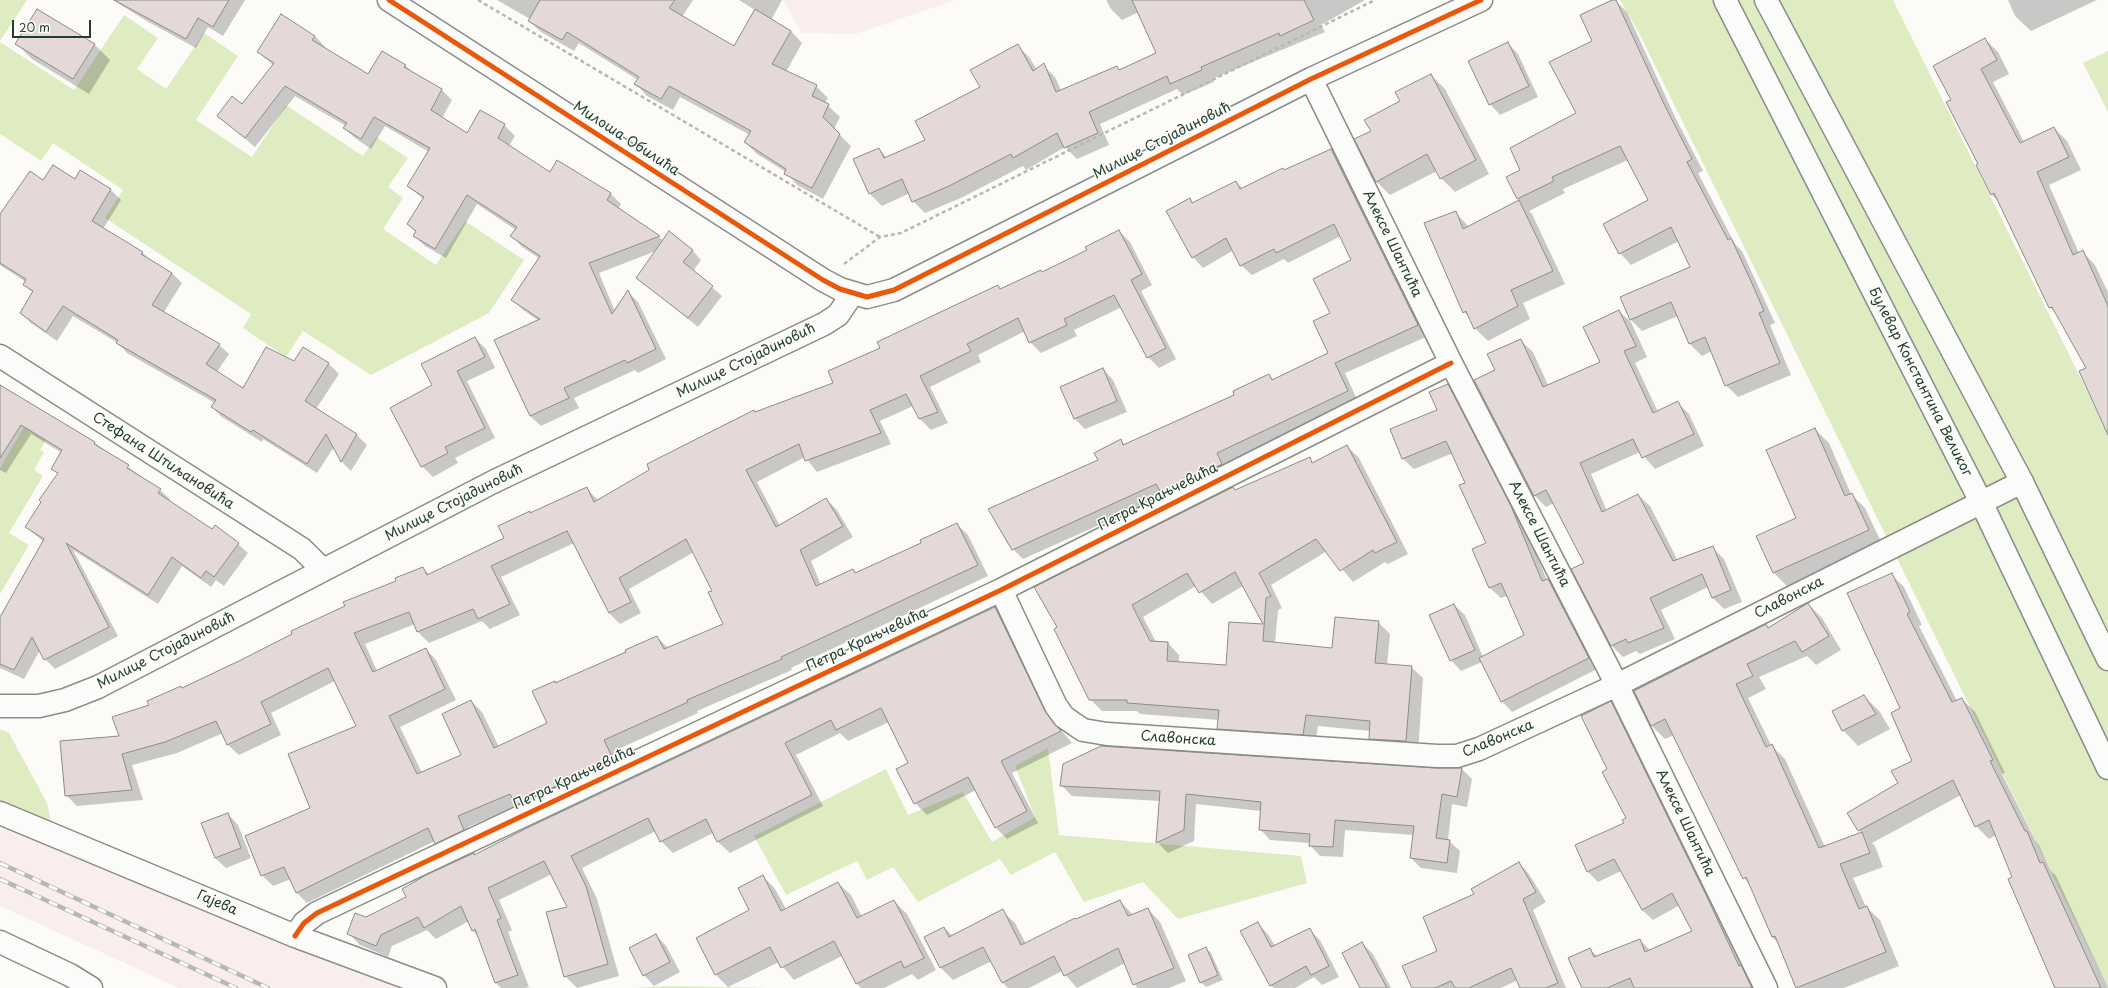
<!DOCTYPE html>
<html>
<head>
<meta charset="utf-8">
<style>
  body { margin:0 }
  #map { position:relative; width:2108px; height:988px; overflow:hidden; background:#fcfbf8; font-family:"Playpen Sans",sans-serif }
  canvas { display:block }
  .scale { position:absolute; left:12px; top:20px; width:79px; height:18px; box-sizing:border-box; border:2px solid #1f3d34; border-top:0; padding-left:5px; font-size:12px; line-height:14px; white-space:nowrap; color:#1f3d34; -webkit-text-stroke:3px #fdfcf7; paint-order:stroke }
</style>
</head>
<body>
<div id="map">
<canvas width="2108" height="988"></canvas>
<div class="scale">20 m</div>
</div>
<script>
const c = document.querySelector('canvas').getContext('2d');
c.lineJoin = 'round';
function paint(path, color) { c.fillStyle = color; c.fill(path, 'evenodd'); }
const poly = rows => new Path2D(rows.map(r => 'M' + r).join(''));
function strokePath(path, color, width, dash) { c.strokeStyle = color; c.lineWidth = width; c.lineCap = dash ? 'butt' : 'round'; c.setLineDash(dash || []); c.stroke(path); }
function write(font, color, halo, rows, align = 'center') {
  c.font = font + ' "Playpen Sans",sans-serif'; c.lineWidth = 3; c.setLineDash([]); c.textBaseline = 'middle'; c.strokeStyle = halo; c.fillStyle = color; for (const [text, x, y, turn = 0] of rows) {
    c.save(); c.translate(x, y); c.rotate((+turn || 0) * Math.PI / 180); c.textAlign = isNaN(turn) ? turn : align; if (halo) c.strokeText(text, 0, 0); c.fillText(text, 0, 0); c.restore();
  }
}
const built = poly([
  [783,0,956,0,855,34,802,33],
  [0,818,409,988,179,988,0,906]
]);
const green = poly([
  [0,0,27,0,0,41],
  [1620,0,1893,0,2108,433,2108,988,1638,31],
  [124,15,158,38,137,69,166,89,204,33,238,56,196,120,252,157,286,105,363,156,376,137,408,158,388,187,403,198,383,229,436,265,465,221,524,260,489,313,371,375,303,331,286,357,243,328,251,314,105,218,123,190,53,143,41,161,0,134,0,42,74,90],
  [2108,51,2108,112,2083,63],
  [31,415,53,428,40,450,44,452,34,470,43,476,9,533,29,545,0,594,0,468],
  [0,729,9,733,47,803,55,841,0,817],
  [1048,748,1059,835,1301,856,1307,883,1178,919,1143,882,1084,902,1055,852,1011,875,1000,859,918,902,893,867,867,880,857,861,786,895,754,836,886,769,908,815,963,792,992,842,1035,817,1015,766],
  [672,986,767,988,770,988,632,988]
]);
const shadow = poly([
  [113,0,245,0,223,36,208,27,196,48,145,20],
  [497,0,693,0,682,17,734,48,755,10,739,0,782,0,771,20,791,31,802,43,786,72,816,86,828,98,825,103,840,117,834,129,851,146,823,199,797,185,786,172,757,154,745,142,750,135,680,97,673,110,647,96,636,84,638,80,579,43,574,51,541,32,529,21,530,19],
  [1106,0,1365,0,1321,25,1325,32,1212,79,1214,82,1183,95,1177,89,1100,124,1109,145,1077,159,1065,147,1026,170,1023,166,961,198,925,213,913,201,910,193,882,206,870,194,855,160,879,149,887,158,926,140,981,87,1017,45,1029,57,1037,70,1043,65,1055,77,1061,90,1116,67,1120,71,1158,53,1139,12,1122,20,1111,9],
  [1615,0,1627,12,1675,117,1703,171,1698,173,1735,244,1742,251,1775,323,1770,325,1791,375,1738,397,1726,385,1712,351,1702,356,1690,344,1678,316,1642,331,1630,319,1691,268,1679,241,1631,265,1620,253,1650,201,1628,160,1563,189,1565,193,1529,211,1532,214,1565,284,1523,303,1530,319,1488,341,1475,328,1471,319,1464,312,1455,212,1469,227,1520,201,1507,178,1522,170,1577,114,1593,41],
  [2008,0,2097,0,2031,31,2015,16],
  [315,36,325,47,324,48,369,76,405,65,414,74,442,90,452,100,442,118,468,134,480,112,504,125,515,136,509,146,550,173,557,161,611,194,621,204,618,209,663,240,692,250,701,260,693,271,722,296,698,327,638,278,656,251,599,273,615,311,628,292,638,302,666,359,638,373,635,370,574,398,579,408,541,426,530,416,539,321,523,310,513,300,539,258,522,247,512,236,516,230,477,204,446,258,425,246,414,236,416,232,408,224,423,199,408,186,429,152,385,126,371,149,355,138,344,128,346,126,295,96,255,147,218,116,242,105,273,65,258,52],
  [1985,39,1998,52,2009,74,1993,82,2024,142,2054,128,2067,141,2081,170,2049,185,2079,253,2083,252,2095,265,2108,292,2108,426,2087,369,2057,314,2050,307,2000,203,1991,194,1952,100],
  [1508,43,1518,54,1538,97,1500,115,1490,104],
  [17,44,94,44,110,60,89,94,32,59],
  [1431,75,1445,89,1489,174,1455,192,1441,178,1437,171,1390,195,1376,181,1372,132,1401,102],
  [1331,150,1342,160,1428,336,1345,373,1358,402,1226,464,1232,475,1173,505,1164,496,1023,559,1013,549,1120,440,1125,445,1236,395,1269,375,1274,380,1329,354,1331,313,1353,261,1341,236,1288,263,1284,259,1252,275,1241,265,1234,250,1203,268,1193,257,1189,199,1194,203,1236,182,1243,189,1283,169,1285,170],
  [81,172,111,190,121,200,103,229,142,252,150,260,172,273,182,283,164,312,219,345,229,354,217,372,243,389,295,362,304,348,329,364,339,374,316,409,357,435,367,445,351,471,342,462,334,447,317,473,263,439,262,442,222,417,212,407,215,403,127,353,118,343,73,316,57,341,31,323,21,313,33,293,24,284,26,282,0,265,0,216,44,182,75,181],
  [1119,231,1130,242,1152,285,1141,291,1176,359,1159,368,1148,357,1122,307,1074,330,1077,336,1041,353,1030,342,1025,331,978,355,981,362,930,387,948,423,931,430,920,419,913,406,880,421,891,444,817,472,805,457,757,482,780,526,826,499,837,510,853,537,811,561,821,585,853,570,856,573,923,544,957,524,968,535,988,576,791,668,792,670,697,711,698,713,614,751,623,770,527,816,518,806,468,827,474,841,446,854,435,841,307,903,296,892,291,879,273,886,262,875,311,808,357,727,335,681,271,713,281,735,239,755,228,745,223,733,177,753,132,765,143,800,77,806,66,795,150,705,241,661,423,568,430,575,505,539,531,514,586,488,598,500,755,413,834,384,882,349,998,286,1001,289,1042,273,1088,251],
  [574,543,609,613,620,624,641,613,629,589,694,552,714,591,724,624,668,648,657,637,556,684,548,723,499,747,482,712,471,701,462,755,422,773,400,727,456,700,436,660,426,649,377,671,365,644,415,624,418,632,429,643,482,621,490,629,520,615,501,577],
  [1619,311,1631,322,1647,357,1635,363,1658,412,1678,403,1689,414,1704,446,1655,469,1640,452,1591,474,1607,511,1638,495,1650,506,1678,561,1713,548,1724,559,1742,602,1724,609,1713,598,1708,587,1661,610,1675,639,1640,654,1636,651,1623,657,1612,646,1572,569,1585,563,1554,503,1546,507,1534,495,1496,371,1521,341,1533,352,1548,385,1601,362],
  [475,338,486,349,495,368,467,381,495,438,455,458,458,463,433,477,422,466,433,386],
  [1103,369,1113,380,1127,412,1085,429,1075,419,1061,387],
  [1448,385,1458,396,1521,518,1547,580,1559,591,1599,668,1512,712,1502,701,1482,662,1461,671,1451,660,1454,605,1465,615,1483,657,1525,635,1507,596,1501,598,1490,588,1473,550,1487,544,1466,483,1453,453,1414,469,1403,459,1391,430,1438,410],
  [0,386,95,443,160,490,170,499,168,501,212,530,238,544,248,553,224,586,216,580,211,587,182,566,158,604,73,550,118,636,55,669,45,659,40,650,24,679,0,668,0,619,44,542,26,527,58,474,52,469,62,453,31,434,6,473,0,470],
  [1815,429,1829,443,1851,494,1865,508,1882,544,1787,586,1774,573,1797,519],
  [1347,446,1359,458,1408,554,1388,564,1385,562,1353,582,1327,551,1271,585,1282,608,1278,610,1275,643,1333,649,1378,622,1390,634,1387,665,1411,667,1423,678,1418,753,1382,750,1370,739,1371,731,1318,726,1315,746,1230,740,1218,728,1219,720,1140,714,1137,711,1102,711,1090,699,1056,629,1233,488,1235,490,1309,459,1314,463],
  [1196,586,1212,604,1243,586,1264,625,1230,623,1227,666,1179,663,1179,655,1168,643,1156,642,1143,617],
  [1891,574,1904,587,1922,625,1919,626,1957,701,1962,699,1975,712,2005,773,2002,774,2035,840,2039,845,2050,870,2056,876,2108,988,2056,988,1996,835,1989,839,1976,826,1961,795,1872,843,1875,846,1883,867,1853,878,1866,907,1880,920,1899,966,1844,988,1797,988,1779,944,1772,937,1749,884,1744,878,1674,735,1665,739,1652,726,1766,626,1769,629,1808,604,1822,618,1841,650,1816,665,1807,656,1759,677,1766,689,1748,698,1771,745,1785,759,1825,847,1861,833,1848,813,1899,784,1913,761,1901,709],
  [995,608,1007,620,1056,724,1072,743,1012,773,1038,823,1007,839,996,828,976,790,927,815,915,803,909,763,889,722,848,741,840,733,796,755,823,806,730,853,718,842,713,833,673,853,661,841,656,831,582,868,597,899,619,976,577,988,565,976,568,907,552,874,499,900,512,930,508,932,529,987,525,988,501,988,496,983,478,936,472,930,469,921,436,939,427,930,392,946,388,957,360,945,348,933,366,918,408,898,473,854,475,856],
  [1864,696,1880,712,1890,729,1858,746,1843,730],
  [1611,703,1621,713,1757,988,1583,988,1590,949,1597,956,1640,940,1650,950,1694,931,1680,905,1653,920,1642,910,1621,871,1598,882,1587,871,1628,818,1608,769],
  [1462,769,1472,779,1467,807,1452,804,1448,840,1460,851,1457,873,1421,868,1411,858,1414,835,1345,830,1343,857,1320,856,1310,845,1310,843,1270,840,1260,829,1261,811,1196,804,1194,841,1168,853,1158,843,1160,801,1072,796,1061,785],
  [228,814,238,825,251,858,226,868,215,858],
  [1519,863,1529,874,1546,902,1533,910,1566,988,1521,988,1518,980,1501,988,1414,988,1476,895],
  [763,876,775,889,786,909,838,883,851,895,862,917,894,901,907,914,936,970,918,980,912,974,884,988,861,988,856,983,842,956,794,980,779,962,728,987,716,975,697,939,750,911],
  [1120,901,1133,915,1148,909,1160,922,1186,981,1169,988,1137,988,1125,963,1077,988,1062,971,1029,988,1008,988,1003,983,992,961,953,980,941,968,925,937,944,928,953,936,1002,911,1015,923,1026,944],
  [1257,923,1268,934,1275,946,1309,929,1320,940,1339,977,1322,985,1314,977,1295,988,1274,988,1270,985],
  [656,935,666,946,680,972,654,986,644,975],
  [1362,943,1373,954,1391,988,1362,988],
  [1206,948,1211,953,1223,980,1206,987,1201,982]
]);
const building = poly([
  [114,0,229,0,213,27,198,18,186,39,114,0],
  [540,0,675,0,669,8,734,46,755,9,791,31,772,64,817,85,812,96,829,104,823,117,840,134,812,188,784,174,786,169,744,142,751,131,669,86,661,99,634,84,639,77,567,32,562,40,528,21,540,0],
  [1132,0,1304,0,1314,20,1280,36,1279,33,1201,67,1202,70,1170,84,1167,76,1089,112,1098,133,1064,148,1057,133,1013,158,1011,154,949,186,912,202,902,179,869,194,853,159,879,148,884,158,925,140,915,121,980,87,970,70,1018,44,1033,71,1044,63,1056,92,1117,66,1119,70,1156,53,1132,0],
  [1612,0,1616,0,1664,104,1692,159,1687,162,1728,240,1731,238,1750,279,1764,311,1759,313,1780,363,1725,386,1705,337,1689,344,1671,302,1630,320,1620,297,1690,267,1671,227,1619,254,1603,224,1648,200,1620,146,1552,177,1554,181,1517,199,1506,177,1520,170,1510,148,1576,113,1549,62,1592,41,1580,15,1612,0],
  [37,9,95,44,73,79,15,44,37,9],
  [281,14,315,36,312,40,368,74,382,51,406,65,404,67,442,89,431,110,467,133,480,110,505,124,498,138,550,172,557,160,611,193,607,200,660,236,589,263,612,314,628,290,656,349,627,363,625,360,564,388,569,398,530,416,494,340,540,319,511,300,540,256,510,236,517,227,467,195,435,249,413,236,416,231,407,224,424,197,407,186,430,148,374,117,361,139,343,128,347,123,285,86,245,138,217,116,232,96,242,104,274,63,257,52,281,14],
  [1985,38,1997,60,1981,69,2020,143,2054,127,2069,157,2037,172,2073,255,2083,250,2108,306,2108,435,2079,371,2086,368,2052,307,2049,308,1994,193,1991,195,1976,165,1978,164,1946,102,1951,100,1933,66,1985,38],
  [1508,42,1529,86,1489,105,1468,61,1508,42],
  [1431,74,1476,160,1440,179,1427,154,1376,182,1354,139,1371,131,1364,120,1400,101,1395,92,1431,74],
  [1331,149,1418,325,1335,363,1348,391,1217,453,1222,464,1162,495,1156,484,1012,550,988,509,1098,460,1094,453,1121,439,1123,445,1234,395,1233,391,1269,374,1272,380,1328,353,1313,321,1330,313,1313,279,1351,260,1334,224,1276,253,1274,249,1240,266,1226,238,1192,258,1166,211,1190,198,1192,203,1236,181,1240,189,1283,168,1284,170,1331,149],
  [53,165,75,179,80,170,111,189,92,221,143,252,141,254,172,273,152,305,220,344,206,364,243,388,266,347,294,361,303,347,329,363,305,401,357,434,341,462,326,434,307,464,253,430,251,432,211,407,216,400,116,343,118,340,63,306,46,332,20,313,33,291,23,285,26,279,0,263,0,214,30,171,43,180,53,165],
  [1519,200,1553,271,1511,290,1518,306,1474,329,1466,311,1463,313,1424,223,1456,211,1463,229,1519,200],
  [1119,230,1142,274,1131,280,1166,348,1147,358,1114,295,1064,319,1067,325,1029,343,1018,318,967,344,971,351,920,376,938,412,919,419,906,394,870,410,881,433,805,461,799,444,746,470,776,527,826,498,843,526,800,550,816,586,853,569,855,573,921,543,920,540,957,523,978,565,781,657,782,659,687,700,688,702,604,740,613,759,516,805,510,794,458,816,464,830,435,844,428,828,296,893,284,867,261,876,245,836,310,808,288,754,356,726,328,668,261,702,271,724,227,745,216,721,165,742,122,754,132,790,65,796,60,741,119,736,112,717,149,705,147,701,181,686,182,688,241,660,292,634,291,631,345,606,343,602,396,581,395,578,423,567,427,575,504,538,498,526,530,511,530,513,587,487,594,502,649,470,647,464,754,410,755,412,833,383,828,371,880,348,877,342,998,285,1000,289,1041,270,1042,272,1087,250,1085,247,1119,230],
  [567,531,609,613,631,602,619,578,686,539,712,591,708,592,723,624,664,649,657,636,625,650,626,652,555,683,555,681,532,691,547,723,494,748,471,700,442,714,461,755,417,774,389,716,445,689,426,648,373,672,354,633,409,612,417,632,473,609,478,619,510,604,491,566,567,531],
  [669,231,693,250,683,262,713,286,688,318,636,278,669,231],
  [1619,310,1636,346,1624,351,1653,413,1678,401,1694,434,1642,458,1633,439,1580,463,1602,512,1638,494,1673,561,1713,546,1731,590,1712,598,1702,574,1650,598,1664,628,1628,643,1626,639,1611,646,1571,569,1584,563,1546,490,1534,496,1474,380,1495,370,1487,354,1521,339,1543,387,1600,362,1583,327,1619,310],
  [475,337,485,357,457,371,485,428,445,447,448,453,421,467,390,408,432,385,421,364,475,337],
  [1103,368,1117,401,1074,419,1060,387,1103,368],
  [1448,384,1511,506,1542,581,1548,579,1589,658,1501,702,1479,658,1524,635,1501,583,1489,588,1472,549,1486,543,1459,485,1465,483,1446,441,1402,459,1390,429,1437,410,1429,392,1448,384],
  [0,385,95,442,94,444,129,465,127,468,161,489,158,493,212,529,215,525,239,543,214,577,206,571,201,578,172,557,148,595,66,543,109,627,44,660,32,637,14,670,0,664,0,617,44,539,25,527,41,502,39,500,58,473,51,469,62,450,21,425,0,458,0,385],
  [1815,428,1845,496,1852,493,1869,530,1773,573,1756,536,1796,518,1766,450,1815,428],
  [1347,445,1397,542,1375,553,1373,550,1340,571,1316,539,1259,573,1271,596,1266,598,1263,641,1332,648,1335,617,1379,621,1375,663,1412,666,1406,741,1369,739,1370,721,1306,715,1303,735,1217,729,1219,710,1127,703,1127,700,1089,700,1054,629,1057,627,1034,587,1233,487,1235,490,1310,457,1312,463,1347,445],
  [1235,572,1263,624,1229,622,1226,665,1167,661,1168,642,1150,641,1132,605,1187,573,1199,593,1235,572],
  [1892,573,1910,612,1907,614,1952,702,1962,698,1993,760,1990,761,2025,831,2027,831,2040,863,2043,862,2101,988,2055,988,2008,879,2012,877,1989,820,1975,827,1953,780,1858,831,1847,813,1898,783,1891,771,1912,761,1891,713,1900,708,1847,593,1892,573],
  [1808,603,1829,636,1802,652,1795,641,1747,664,1753,676,1736,684,1766,747,1772,744,1819,848,1862,832,1870,853,1840,864,1859,909,1867,906,1886,952,1796,988,1775,936,1772,937,1746,877,1743,879,1665,719,1651,726,1634,691,1766,624,1768,628,1808,603],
  [1454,604,1475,650,1450,661,1429,615,1454,604],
  [995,607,1045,711,1061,731,1001,761,1027,811,995,828,968,777,914,804,896,769,908,763,881,708,836,730,831,720,785,743,812,795,717,842,706,819,660,842,648,818,571,856,586,886,608,964,564,977,546,912,567,907,544,861,488,888,501,918,497,920,518,975,495,983,475,929,472,931,461,906,424,928,418,917,381,935,376,946,347,934,355,913,366,917,406,897,402,889,426,875,474,853,474,855,527,828,995,607],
  [1864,695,1876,714,1842,731,1832,711,1864,695],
  [1611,701,1708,899,1739,966,1741,965,1752,988,1634,988,1630,978,1607,988,1582,988,1568,958,1590,948,1594,957,1640,939,1645,952,1692,931,1672,893,1642,910,1614,859,1587,872,1575,845,1624,823,1622,820,1626,818,1602,772,1607,769,1581,716,1611,701],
  [1101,746,1436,768,1462,768,1457,797,1442,794,1436,838,1450,840,1447,863,1410,858,1414,826,1335,820,1333,847,1309,846,1310,834,1259,830,1261,802,1186,794,1184,830,1156,843,1160,791,1060,786,1063,764,1101,746],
  [228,813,241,848,215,858,201,823,228,813],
  [1519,862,1536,892,1523,899,1558,983,1546,988,1520,988,1511,968,1469,988,1455,988,1451,981,1435,988,1412,988,1402,966,1437,951,1423,917,1474,894,1471,889,1519,862],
  [763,875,781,911,838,882,857,918,894,900,924,958,904,968,901,961,856,984,834,941,781,968,770,947,715,975,696,938,749,910,738,888,763,875],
  [1120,900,1128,916,1148,908,1174,968,1133,985,1118,948,1064,976,1054,956,1002,983,983,947,940,968,924,937,944,927,949,937,1003,909,1021,945,1075,918,1076,919,1120,900],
  [1258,922,1271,947,1310,928,1329,966,1311,975,1306,966,1270,986,1240,931,1258,922],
  [656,934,670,962,643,976,629,948,656,934],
  [1362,942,1387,988,1360,988,1342,953,1362,942],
  [1206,947,1218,975,1200,983,1188,955,1206,947]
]);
const path = poly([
  [478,0,880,237],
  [844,264,880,237,901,233,1375,0]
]);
const minor = poly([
  [389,0,823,280,840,289,867,297,894,290,1311,79,1481,0],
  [1311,79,1451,363,1617,685,1766,988],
  [0,356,302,549,323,570],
  [1001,590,1056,706,1064,717,1083,730,1107,734,1437,756,1457,756,1479,749,1617,685,2022,482],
  [0,706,39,706,65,700,98,687,493,482,824,324,838,315,853,293],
  [0,813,295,936,435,988],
  [295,936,304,923,317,913,1001,590,1451,363],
  [0,942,70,975,91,988]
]);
const major = poly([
  [1725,0,1981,502,2108,768],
  [1766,0,2022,482,2108,659]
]);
const rail = poly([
  [0,863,268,988],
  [0,879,236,988]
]);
const cycleway = poly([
  [389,0,823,280,840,289,867,297,894,290,1311,79,1481,0],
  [295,936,304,923,317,913,1001,590,1451,363]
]);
const streetNames = [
  ["Милоша Обилића",626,139,33],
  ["Милице Стојадиновић",1162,141,-27],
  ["Алексе Шантића",1392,244,64],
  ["Милице Стојадиновић",746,361,-26],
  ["Булевар Константина Великог",1920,382,63],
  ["Стефана Штиљановића",163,461,33],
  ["Петра Крањчевића",1158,497,-27],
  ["Милице Стојадиновић",454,503,-27],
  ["Алексе Шантића",1539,534,63],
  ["Славонска",1789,598,-27],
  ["Петра Крањчевића",867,640,-25],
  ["Милице Стојадиновић",166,651,-27],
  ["Славонска",1178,739,4],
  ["Славонска",1498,739,-23],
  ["Петра Крањчевића",574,778,-25],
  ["Алексе Шантића",1685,823,64],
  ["Гајева",217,903,23]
];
paint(built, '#f9eeeb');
paint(green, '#dfecc1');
paint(shadow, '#0003');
paint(building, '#e5d9d8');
strokePath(building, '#888d8a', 1);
strokePath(minor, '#888d8a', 25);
strokePath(major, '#888d8a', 25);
strokePath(path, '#b5b8b6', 2.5, [4, 3]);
strokePath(minor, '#fbfbf9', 22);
strokePath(major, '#fbfbf9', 22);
strokePath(rail, '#b5b8b6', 4.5);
strokePath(rail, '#fdfcf7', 3, [9]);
strokePath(cycleway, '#e8590c', 5);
write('14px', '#1f3d34', '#fdfcf7', streetNames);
</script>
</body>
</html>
